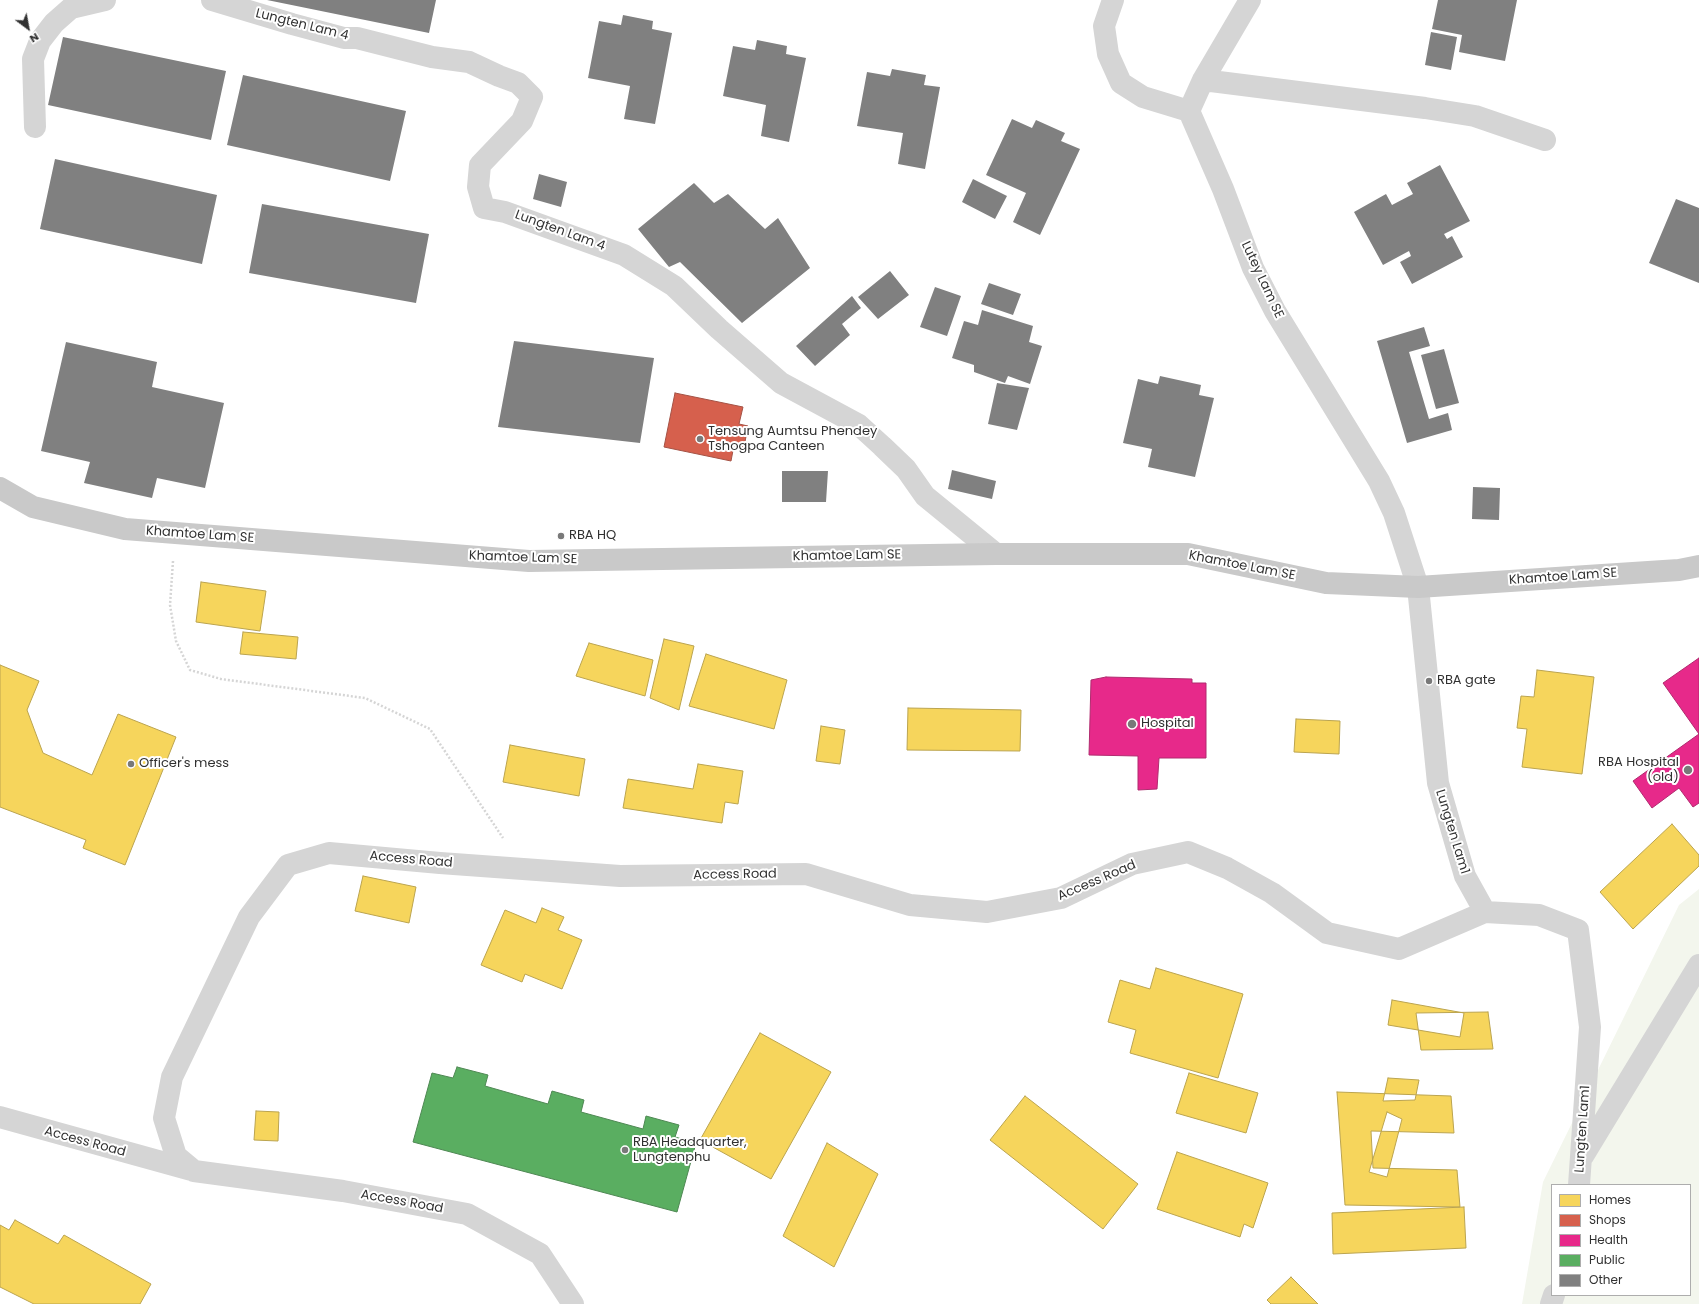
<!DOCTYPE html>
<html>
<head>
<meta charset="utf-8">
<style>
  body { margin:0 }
  #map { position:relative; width:1699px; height:1304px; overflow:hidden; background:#fff; font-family:Poppins,sans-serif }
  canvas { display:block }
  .legend { position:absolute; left:1551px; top:1184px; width:140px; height:112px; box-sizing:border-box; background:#fff; border:1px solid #adadad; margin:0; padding:5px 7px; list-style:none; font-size:12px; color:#313131 }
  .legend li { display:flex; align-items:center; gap:8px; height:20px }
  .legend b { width:20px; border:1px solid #adadad }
  .north { position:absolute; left:8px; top:8px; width:40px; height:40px; -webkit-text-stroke:3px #fff; paint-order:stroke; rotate:148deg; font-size:11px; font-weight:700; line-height:16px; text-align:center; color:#313131 }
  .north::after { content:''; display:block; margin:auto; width:14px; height:18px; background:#313131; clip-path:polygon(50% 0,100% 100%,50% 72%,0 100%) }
</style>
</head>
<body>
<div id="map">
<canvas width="1699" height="1304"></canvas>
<ul class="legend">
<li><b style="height:11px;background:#f6d55c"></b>Homes</li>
<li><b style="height:11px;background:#d6604d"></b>Shops</li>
<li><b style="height:11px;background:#e7298a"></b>Health</li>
<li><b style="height:11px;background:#5aae61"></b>Public</li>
<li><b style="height:11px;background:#808080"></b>Other</li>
</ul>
<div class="north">N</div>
</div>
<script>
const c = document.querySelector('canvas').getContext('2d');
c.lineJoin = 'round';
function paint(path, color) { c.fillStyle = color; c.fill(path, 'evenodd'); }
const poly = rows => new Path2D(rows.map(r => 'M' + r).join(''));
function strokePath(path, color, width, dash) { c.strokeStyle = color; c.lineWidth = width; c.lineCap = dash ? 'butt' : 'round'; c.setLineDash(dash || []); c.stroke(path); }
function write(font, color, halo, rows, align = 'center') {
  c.font = font + ' Poppins,sans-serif'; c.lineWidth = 4; c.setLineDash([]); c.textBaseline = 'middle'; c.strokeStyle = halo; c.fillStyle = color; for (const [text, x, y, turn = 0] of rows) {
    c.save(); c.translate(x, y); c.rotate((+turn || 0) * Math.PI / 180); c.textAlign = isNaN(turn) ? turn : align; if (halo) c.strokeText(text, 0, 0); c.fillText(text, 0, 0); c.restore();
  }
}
const green = poly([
  [1699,889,1699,1304,1522,1304,1543,1182,1679,905],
  [1552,1185,1690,1185,1690,1295,1552,1295]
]);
const homes = poly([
  [201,582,266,591,260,631,196,622,201,582],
  [243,632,298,637,296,659,240,654,243,632],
  [664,639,694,646,679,710,650,698,664,639],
  [589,643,653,660,645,696,576,676,589,643],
  [706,654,787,680,774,729,689,706,706,654],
  [0,665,39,681,27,710,43,753,92,775,118,714,176,737,125,865,83,848,86,840,0,807,0,665],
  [1537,670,1594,677,1582,774,1522,767,1527,729,1517,728,1521,696,1534,697,1537,670],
  [908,708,1021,710,1020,751,907,750,908,708],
  [1296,719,1340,721,1339,754,1294,752,1296,719],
  [821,726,845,730,840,764,816,761,821,726],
  [510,745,585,759,579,796,503,782,510,745],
  [698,764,743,771,738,804,725,802,722,823,623,808,628,779,693,789,698,764],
  [1672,824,1699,855,1699,866,1633,929,1600,892,1672,824],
  [363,876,416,887,409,923,355,911,363,876],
  [542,908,564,917,558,930,582,940,562,989,525,974,522,982,481,965,505,910,536,923,542,908],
  [1156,968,1243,994,1218,1078,1130,1053,1136,1030,1108,1022,1120,980,1150,989,1156,968],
  [1392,1000,1464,1013,1460,1037,1388,1025,1392,1000],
  [1488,1012,1493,1049,1421,1050,1416,1013,1488,1012],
  [760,1033,831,1072,771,1179,700,1140,760,1033],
  [1189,1073,1258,1093,1246,1133,1176,1113,1189,1073],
  [1388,1078,1419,1080,1415,1100,1383,1101,1388,1078],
  [1337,1092,1451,1096,1454,1133,1371,1131,1373,1168,1457,1170,1460,1207,1345,1205,1337,1092],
  [1025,1096,1138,1184,1103,1229,990,1140,1025,1096],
  [256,1111,279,1112,278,1141,254,1140,256,1111],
  [1387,1112,1402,1119,1387,1177,1369,1172,1387,1112],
  [827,1143,878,1174,834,1267,783,1236,827,1143],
  [1177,1152,1268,1183,1253,1228,1244,1224,1240,1237,1157,1209,1177,1152],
  [1464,1207,1466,1248,1333,1254,1332,1213,1464,1207],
  [15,1220,58,1244,64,1235,151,1284,140,1304,34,1304,0,1287,0,1225,9,1230,15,1220],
  [1291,1277,1318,1304,1271,1304,1267,1300,1291,1277]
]);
const shops = poly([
  [675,393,743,407,739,424,748,426,744,447,734,445,731,461,664,447,675,393]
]);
const health = poly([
  [1699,658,1699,734,1663,683,1699,658],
  [1106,677,1192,679,1192,683,1206,683,1206,758,1159,758,1157,789,1138,790,1138,756,1089,755,1091,680,1106,677],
  [1699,734,1699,803,1693,807,1679,788,1652,808,1633,781,1699,734]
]);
const public = poly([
  [457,1067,488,1075,485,1086,548,1104,552,1091,584,1100,581,1112,643,1129,646,1116,679,1125,675,1137,696,1143,677,1212,413,1142,432,1073,453,1078,457,1067]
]);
const building = poly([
  [267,0,436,0,429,33],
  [1438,0,1517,0,1505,61,1459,52,1462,35,1432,29],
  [623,15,653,21,652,29,672,33,655,124,624,119,630,86,588,78,599,21,621,25],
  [1431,32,1457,37,1451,70,1425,65],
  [63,37,226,71,211,140,48,105],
  [757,40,787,46,786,54,806,58,789,142,761,136,766,105,723,96,733,46,755,50],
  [892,69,926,75,924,85,940,87,925,169,898,164,903,133,857,126,867,72,890,76],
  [243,75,406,111,390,181,227,145],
  [1012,119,1032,128,1036,120,1065,133,1061,141,1080,149,1040,235,1013,222,1026,193,986,175],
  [55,159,217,195,202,264,40,229],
  [1440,165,1470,221,1444,234,1447,239,1452,236,1463,257,1412,284,1400,262,1411,256,1409,251,1383,265,1354,212,1386,194,1392,205,1413,194,1407,183],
  [539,174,567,182,561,207,533,199],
  [973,179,1007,196,995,219,962,202],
  [694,183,714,203,728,194,765,229,778,218,810,268,742,323,680,262,669,267,638,229],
  [1676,199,1699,208,1699,283,1649,263],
  [262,204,429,234,416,303,249,273],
  [890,271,909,295,878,319,858,297],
  [989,283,1021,294,1013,315,981,304],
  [935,287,961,296,947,336,920,327],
  [852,296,861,308,842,324,850,335,815,366,796,346],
  [982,310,1033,326,1029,342,1042,346,1030,384,1008,376,1005,383,974,372,974,365,952,358,964,321,978,325],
  [1424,327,1430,346,1409,352,1429,419,1448,413,1452,430,1407,443,1377,341],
  [514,341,654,358,640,443,498,427],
  [66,342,157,362,152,387,224,403,205,488,157,478,152,498,84,483,90,462,41,451],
  [1444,349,1459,403,1436,409,1421,355],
  [1160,376,1201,385,1199,395,1214,398,1195,477,1148,467,1152,449,1123,443,1138,379,1158,384],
  [997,383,1029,388,1017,430,988,424],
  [952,470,996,481,992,499,948,489],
  [782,471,828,471,826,502,782,502],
  [1473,487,1500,488,1499,520,1472,519]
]);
const path = poly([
  [173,561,170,605,176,641,190,670,221,679,365,698,430,729,503,838]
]);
const minor = poly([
  [212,0,292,24,344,38,357,38,432,57,469,62,499,76,518,83,532,97,522,121,480,165,478,187,484,208,505,212,624,255,674,286,719,329,781,383,859,425,882,446,906,469,925,496,996,554],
  [1113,0,1104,26,1108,54,1121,83,1143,97,1189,111,1223,189,1253,268,1275,311,1379,481,1394,513,1418,587,1438,783,1465,876,1485,912,1539,915,1578,930,1590,1027,1579,1185],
  [1203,80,1425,108,1475,116,1545,140],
  [1189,111,1203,80,1250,0],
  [35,127,33,59,40,41,54,23,71,8,105,0],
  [0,1117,191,1170],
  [1583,1156,1699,965],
  [573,1304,540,1254,467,1214,343,1191,194,1171,176,1156,164,1118,172,1077,249,917,288,865,329,853,440,863,620,876,806,874,910,905,987,912,1061,898,1132,864,1188,852,1227,868,1272,893,1327,933,1399,949,1485,912],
  [1551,1304,1554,1295]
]);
const major = poly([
  [0,488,33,507,125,529,529,561,996,554,1188,554,1326,583,1418,587,1679,570,1699,566]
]);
const markers = [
  [700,439,4,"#797979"],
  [561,536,4,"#797979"],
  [1429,681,4,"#797979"],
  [1132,724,5,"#797979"],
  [131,764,4,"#797979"],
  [1688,770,5,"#797979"],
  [625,1150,4,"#797979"]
];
const streetNames = [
  ["Lungten Lam 4",302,25,14],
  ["Lungten Lam 4",560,231,20],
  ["Lutey Lam SE",1262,280,65],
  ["Khamtoe Lam SE",200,535,4],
  ["Khamtoe Lam SE",847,556,-1],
  ["Khamtoe Lam SE",523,558,2],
  ["Khamtoe Lam SE",1242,566,11],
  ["Khamtoe Lam SE",1563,577,-4],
  ["Lungten Lam1",1452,832,73],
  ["Access Road",411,860,5],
  ["Access Road",735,875,-1],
  ["Access Road",1097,881,-23],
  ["Lungten Lam1",1583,1129,-86],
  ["Access Road",85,1142,15],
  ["Access Road",402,1202,10]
];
const poiNames = [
  ["Tensung Aumtsu Phendey",708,432],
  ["Tshogpa Canteen",708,447],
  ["RBA HQ",569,536],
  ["RBA gate",1437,681],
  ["Hospital",1141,724],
  ["RBA Hospital",1679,763,"right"],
  ["(old)",1679,778,"right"],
  ["Officer's mess",139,764],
  ["RBA Headquarter,",633,1143],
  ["Lungtenphu",633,1158]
];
paint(green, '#f3f6ed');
paint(homes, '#f6d55c');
strokePath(homes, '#bba44f', 1);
paint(shops, '#d6604d');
strokePath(shops, '#a45245', 1);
paint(health, '#e7298a');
strokePath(health, '#b02b6f', 1);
paint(public, '#5aae61');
strokePath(public, '#4e8853', 1);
paint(building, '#808080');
strokePath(path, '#d5d5d5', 2.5, [2, 2]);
strokePath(minor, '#d5d5d5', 22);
strokePath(major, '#c9c9c9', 22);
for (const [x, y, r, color] of markers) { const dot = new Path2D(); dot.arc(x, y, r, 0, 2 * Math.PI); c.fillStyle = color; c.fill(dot); strokePath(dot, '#fff', 1.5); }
write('13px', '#313131', '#fff', streetNames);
write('13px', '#313131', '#fff', poiNames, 'left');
</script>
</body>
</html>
